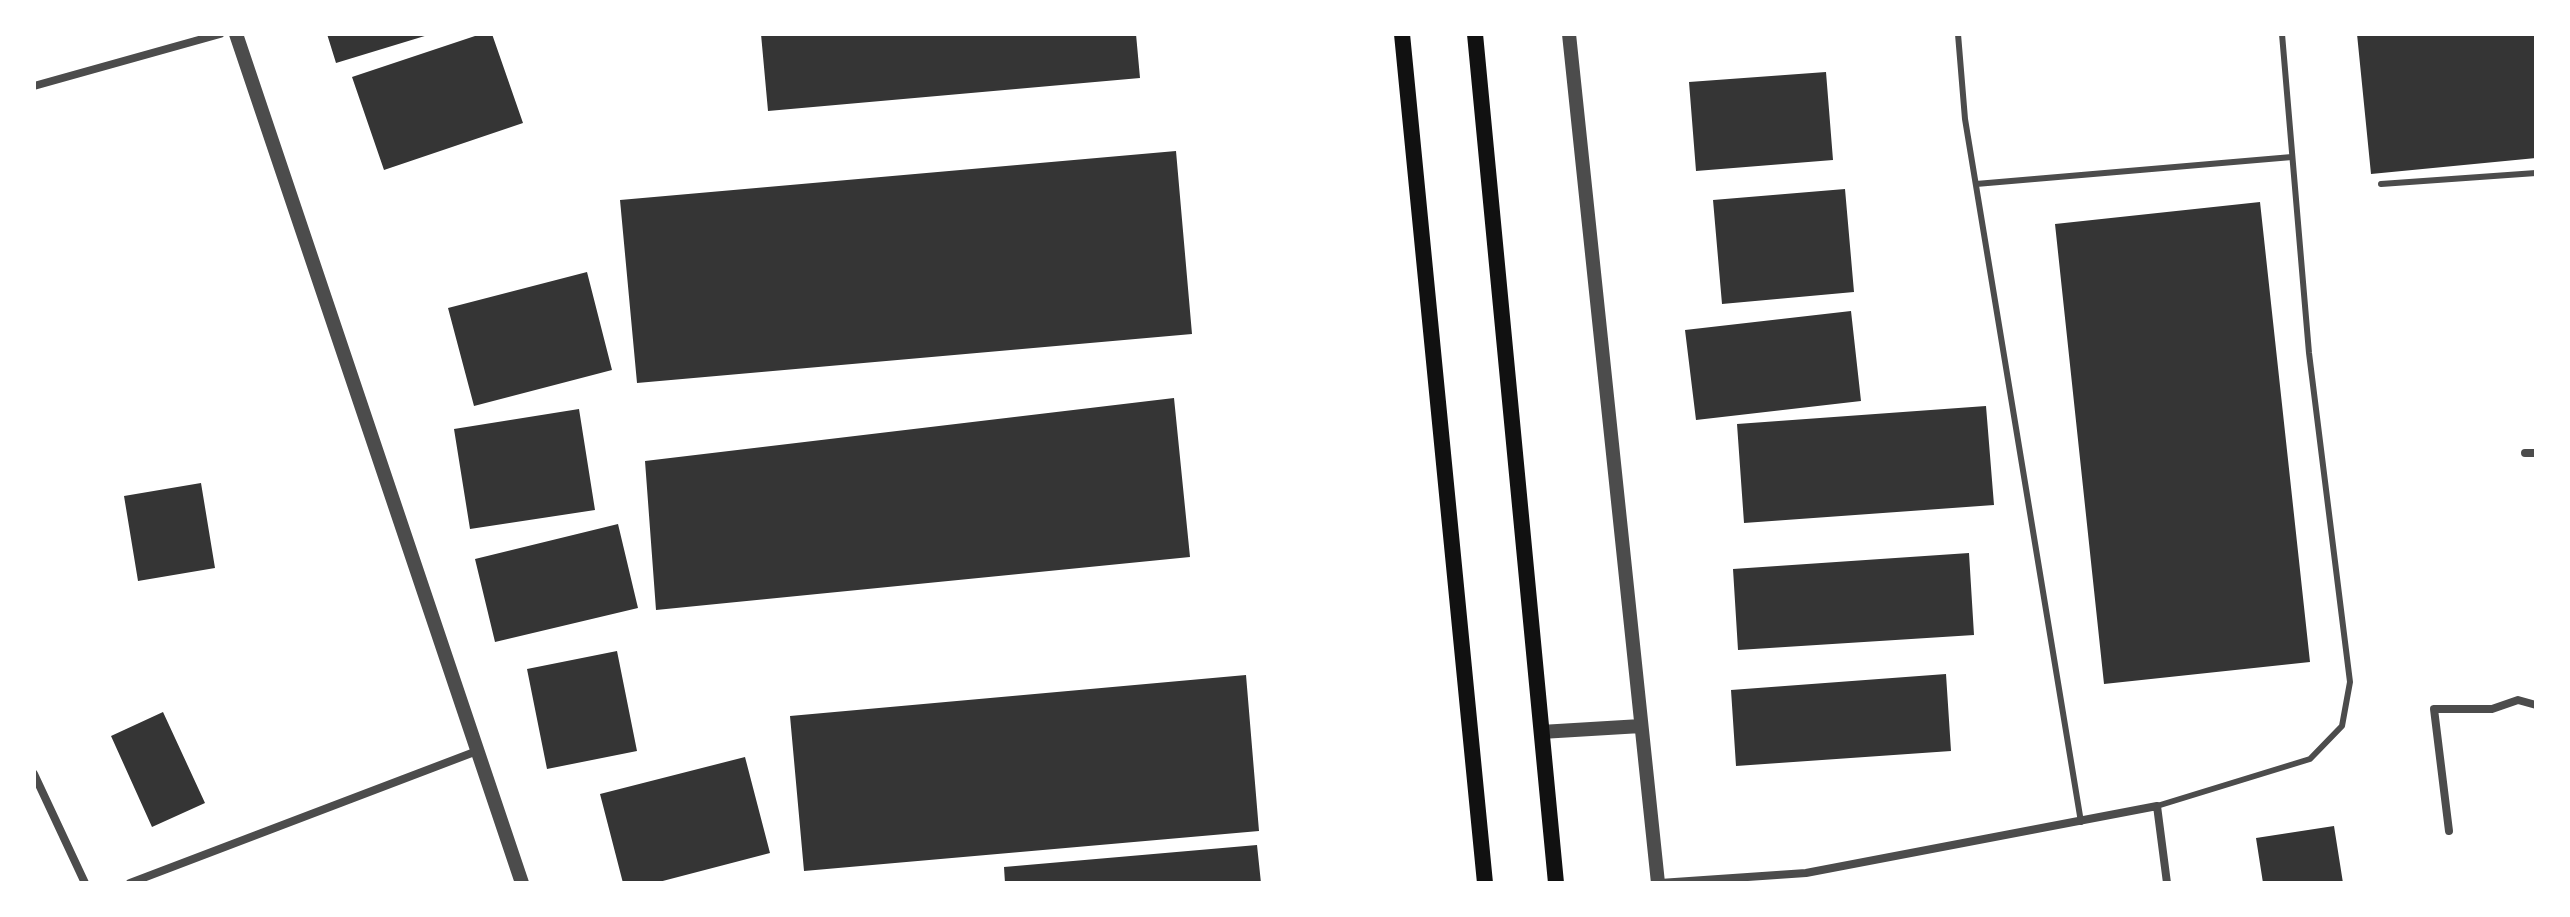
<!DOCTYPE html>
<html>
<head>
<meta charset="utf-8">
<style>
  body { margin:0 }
  #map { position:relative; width:2570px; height:917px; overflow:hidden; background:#fff; font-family:"Varela Round",sans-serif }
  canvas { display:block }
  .frame { position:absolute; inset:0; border:36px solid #fff; pointer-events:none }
</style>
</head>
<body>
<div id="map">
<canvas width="2570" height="917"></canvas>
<div class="frame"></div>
</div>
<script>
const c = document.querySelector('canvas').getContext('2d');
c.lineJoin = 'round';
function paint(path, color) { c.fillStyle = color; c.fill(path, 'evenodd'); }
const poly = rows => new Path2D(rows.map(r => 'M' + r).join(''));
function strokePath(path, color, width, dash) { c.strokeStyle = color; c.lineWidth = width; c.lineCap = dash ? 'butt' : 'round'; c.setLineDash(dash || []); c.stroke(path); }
const building = poly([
  [327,34,427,34,428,35,336,63],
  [481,34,492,34,523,123,384,170,352,77],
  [761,34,1136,34,1140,78,768,111],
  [2357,34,2536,34,2536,158,2371,174],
  [1826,72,1833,160,1696,171,1689,82],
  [1176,151,1192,334,637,383,620,200],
  [1845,189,1854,292,1722,304,1713,200],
  [2260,202,2310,662,2104,684,2055,224],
  [587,272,612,370,474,406,448,308],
  [1851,311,1861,401,1696,420,1685,330],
  [1174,398,1190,557,656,610,645,461],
  [1986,406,1994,505,1744,523,1737,424],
  [579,409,595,510,470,529,454,429],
  [201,483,215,568,138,581,124,496],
  [618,524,638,608,495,642,475,559],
  [1969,553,1974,635,1738,650,1733,569],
  [617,651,637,751,547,769,527,669],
  [1946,674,1951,751,1736,766,1731,690],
  [1246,675,1259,831,804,871,790,716],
  [163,712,205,803,152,827,111,736],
  [745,757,770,853,655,883,623,883,600,794],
  [2334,826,2343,883,2263,883,2256,838],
  [1257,845,1261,883,1005,883,1004,867]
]);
const service = poly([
  [1958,34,1965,119,2081,822],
  [1976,184,2292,157],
  [2381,184,2536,173],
  [2157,806,2310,759,2342,726,2350,682,2309,353,2282,34]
]);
const minor = poly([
  [34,86,220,34],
  [2525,453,2536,453],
  [34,774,85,883],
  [2449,831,2434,709,2492,709,2518,700,2536,705],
  [130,883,477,751],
  [1660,883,1806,873,2157,806,2167,883]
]);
const tertiary = poly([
  [236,34,522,883],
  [1569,34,1658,883],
  [1541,732,1641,726]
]);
const secondary = poly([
  [1402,34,1485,883],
  [1475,34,1556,883]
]);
paint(building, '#353535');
strokePath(service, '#4c4c4c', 6);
strokePath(minor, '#4c4c4c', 8);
strokePath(tertiary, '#4c4c4c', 14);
strokePath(secondary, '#111', 16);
</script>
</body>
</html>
